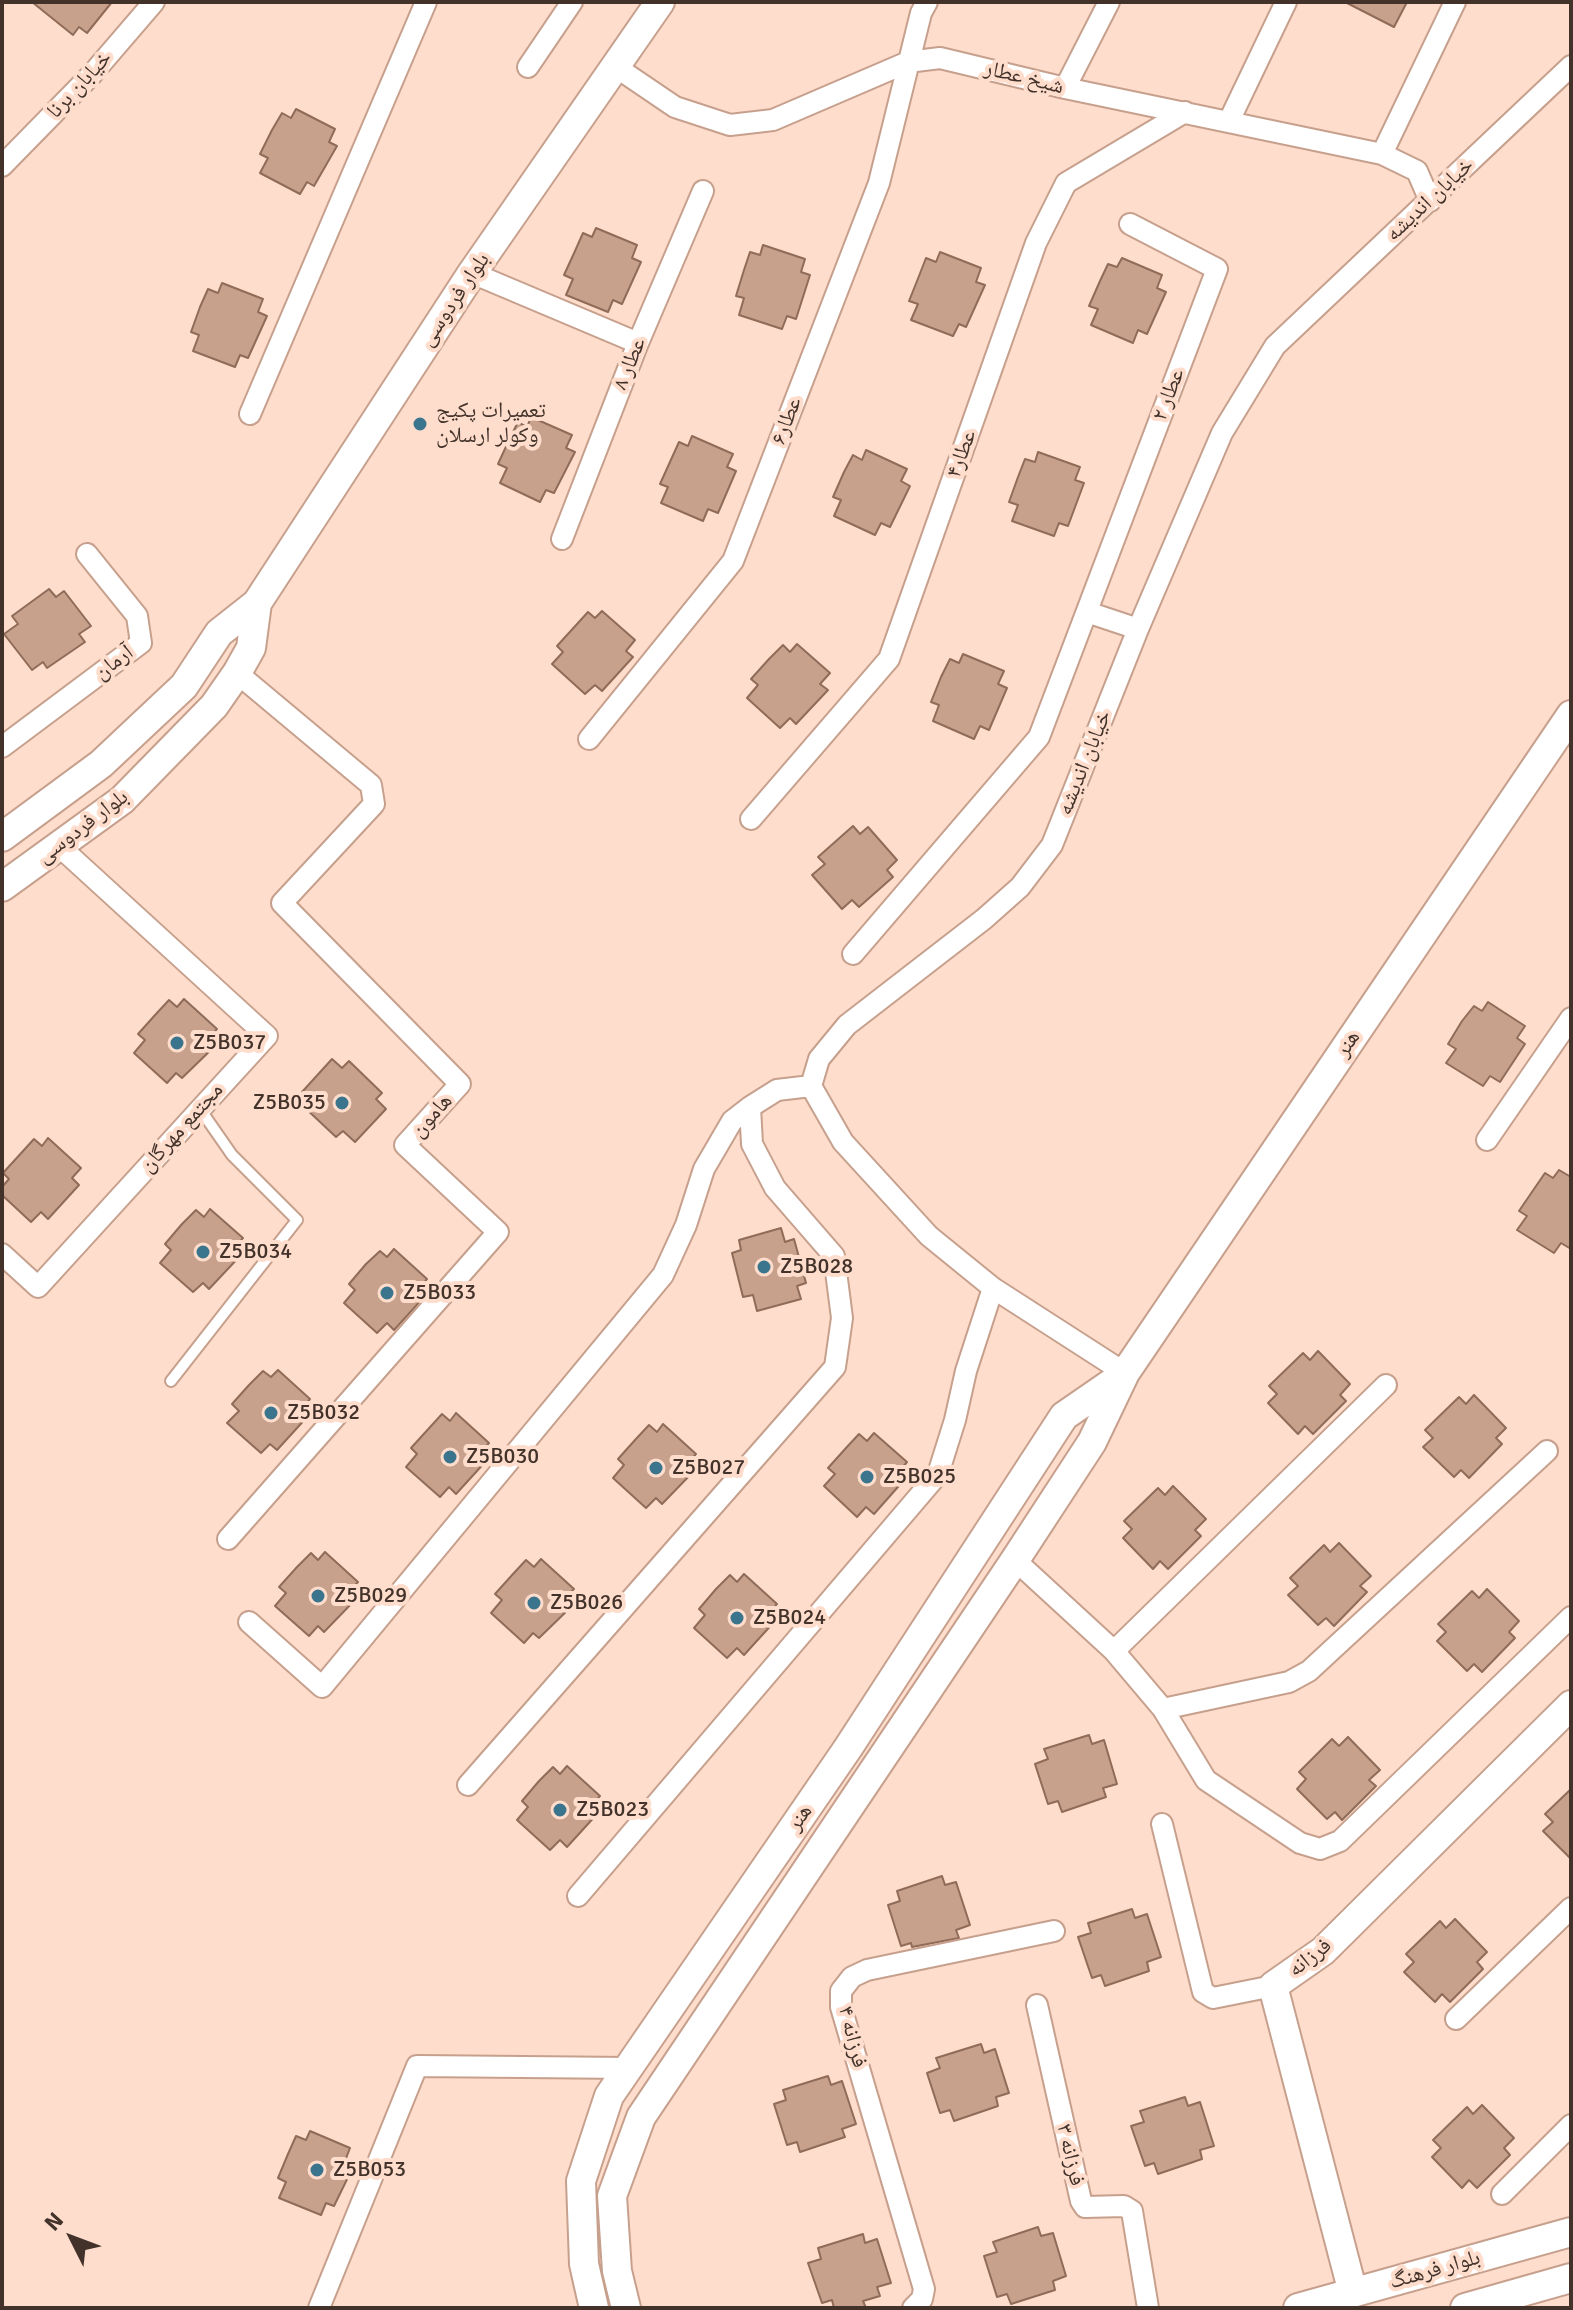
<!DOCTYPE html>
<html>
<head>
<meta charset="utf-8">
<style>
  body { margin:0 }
  #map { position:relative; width:1573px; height:2310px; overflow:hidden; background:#feddcc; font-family:Signika,sans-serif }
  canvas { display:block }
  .frame { position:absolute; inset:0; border:4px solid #42322a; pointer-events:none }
  .north { position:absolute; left:32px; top:2198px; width:80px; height:80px; -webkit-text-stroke:6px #feddcc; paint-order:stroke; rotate:312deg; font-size:22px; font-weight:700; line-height:32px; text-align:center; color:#42322a }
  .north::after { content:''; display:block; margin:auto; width:28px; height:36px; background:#42322a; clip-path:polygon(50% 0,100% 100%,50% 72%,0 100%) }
</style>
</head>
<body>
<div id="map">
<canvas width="1573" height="2310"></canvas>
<div class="frame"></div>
<div class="north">N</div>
</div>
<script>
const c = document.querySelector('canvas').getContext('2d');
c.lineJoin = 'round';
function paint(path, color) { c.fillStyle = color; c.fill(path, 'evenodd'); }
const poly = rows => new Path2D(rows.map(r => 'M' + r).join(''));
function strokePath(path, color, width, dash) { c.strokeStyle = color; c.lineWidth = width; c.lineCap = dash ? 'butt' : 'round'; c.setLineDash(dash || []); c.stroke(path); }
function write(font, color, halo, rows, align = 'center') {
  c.font = font + ' Signika,"Noto Naskh Arabic",sans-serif'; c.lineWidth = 8; c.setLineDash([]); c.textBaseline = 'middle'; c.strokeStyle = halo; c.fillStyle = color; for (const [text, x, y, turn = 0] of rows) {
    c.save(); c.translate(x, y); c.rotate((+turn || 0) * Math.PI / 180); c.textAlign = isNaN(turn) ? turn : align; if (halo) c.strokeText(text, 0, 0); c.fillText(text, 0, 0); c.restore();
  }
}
const building = poly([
  [32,2,112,2,87,33,79,27,73,35,32,2],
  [1345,2,1407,2,1394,27,1345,2],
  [296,109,335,129,329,142,337,146,314,186,307,182,300,194,260,173,268,158,260,154,272,130,282,113,291,118,296,109],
  [596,228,637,245,632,258,641,262,622,304,613,300,608,312,566,295,573,279,564,275,575,251,583,233,592,237,596,228],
  [763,245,805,259,801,272,810,275,796,319,787,316,782,329,739,315,744,298,736,296,744,270,750,252,760,255,763,245],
  [940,252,981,268,976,282,985,285,966,327,959,324,953,336,911,320,918,304,909,301,919,276,926,258,936,262,940,252],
  [1122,258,1162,275,1157,288,1166,292,1147,334,1138,330,1133,343,1091,325,1098,309,1089,306,1100,281,1108,264,1117,267,1122,258],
  [222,283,263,299,258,312,267,316,248,358,240,355,235,367,193,351,199,335,191,332,200,307,208,289,218,293,222,283],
  [531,417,572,435,566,448,575,452,554,493,546,490,540,502,500,483,507,468,498,464,509,440,518,422,527,427,531,417],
  [692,436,733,454,727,467,736,471,718,513,708,509,703,521,661,503,668,487,660,484,679,442,688,446,692,436],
  [866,450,907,469,901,481,910,486,890,527,881,523,875,535,834,516,841,500,833,497,844,472,853,455,862,460,866,450],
  [1038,452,1080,467,1075,480,1084,483,1068,526,1059,523,1054,536,1012,521,1018,505,1009,502,1018,477,1025,459,1035,462,1038,452],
  [49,589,56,597,64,591,91,626,79,634,85,642,47,668,43,662,32,670,4,634,18,624,12,616,49,589],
  [602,611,635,640,626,651,633,657,602,691,595,685,585,694,552,664,563,652,557,646,588,612,595,618,602,611],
  [797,644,830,673,820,684,828,690,796,724,790,718,780,728,747,698,758,685,751,679,769,659,783,645,790,652,797,644],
  [963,654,1004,671,998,684,1007,688,989,730,980,726,974,739,933,721,939,705,931,702,941,677,950,659,959,663,963,654],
  [853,826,860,834,868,827,897,860,887,870,893,877,859,907,852,900,842,909,812,875,825,864,818,857,853,826],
  [184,999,217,1029,208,1039,215,1046,182,1078,176,1073,167,1083,134,1053,145,1040,138,1034,156,1014,169,1000,177,1007,184,999],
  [1488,1002,1525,1026,1517,1038,1525,1044,1500,1082,1490,1076,1483,1086,1446,1063,1456,1049,1448,1044,1462,1021,1474,1006,1482,1011,1488,1002],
  [332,1059,342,1068,349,1061,382,1093,376,1099,386,1109,355,1142,343,1131,336,1137,303,1106,309,1098,302,1092,332,1059],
  [48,1138,81,1168,72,1178,79,1185,48,1219,41,1212,31,1222,2,1195,2,1187,9,1179,3,1173,34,1139,42,1146,48,1138],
  [1559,1170,1571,1177,1571,1249,1561,1243,1554,1253,1517,1230,1527,1216,1519,1211,1534,1189,1545,1173,1553,1178,1559,1170],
  [210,1209,243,1238,234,1249,241,1255,209,1289,203,1283,193,1292,160,1263,171,1250,165,1244,182,1224,196,1210,204,1217,210,1209],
  [781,1228,785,1242,794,1239,806,1283,797,1286,801,1299,757,1311,753,1295,743,1297,732,1253,741,1250,739,1240,781,1228],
  [394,1249,427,1279,418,1290,425,1296,394,1330,387,1323,377,1333,344,1303,355,1290,349,1284,366,1264,380,1251,387,1257,394,1249],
  [1318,1351,1350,1384,1340,1395,1346,1401,1313,1434,1305,1426,1298,1434,1268,1403,1277,1394,1269,1386,1303,1353,1310,1360,1318,1351],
  [278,1370,310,1399,301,1410,308,1416,277,1450,270,1444,261,1453,227,1423,239,1411,232,1404,249,1385,263,1371,271,1377,278,1370],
  [1474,1395,1506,1428,1496,1438,1502,1444,1469,1478,1461,1470,1454,1477,1423,1447,1433,1438,1425,1430,1459,1397,1466,1404,1474,1395],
  [456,1413,489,1443,480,1453,487,1460,456,1494,449,1487,440,1497,406,1467,417,1454,411,1448,442,1414,450,1421,456,1413],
  [663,1424,696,1454,687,1465,694,1471,662,1504,656,1498,646,1508,613,1478,624,1465,618,1459,635,1440,649,1425,657,1432,663,1424],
  [874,1433,907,1462,898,1473,905,1479,874,1514,866,1507,857,1517,824,1486,835,1474,828,1468,846,1448,859,1434,867,1441,874,1433],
  [1173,1486,1206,1519,1195,1530,1201,1536,1168,1569,1160,1561,1153,1569,1123,1538,1132,1529,1124,1521,1158,1488,1165,1495,1173,1486],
  [1339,1543,1371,1576,1360,1586,1367,1592,1334,1626,1326,1618,1318,1625,1288,1595,1298,1586,1290,1578,1324,1545,1330,1552,1339,1543],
  [325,1552,358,1582,349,1592,356,1599,324,1632,318,1626,309,1636,275,1606,286,1593,279,1587,297,1567,311,1553,318,1560,325,1552],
  [541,1559,574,1589,564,1599,572,1606,539,1638,533,1633,524,1643,491,1613,502,1600,495,1594,513,1574,526,1560,534,1567,541,1559],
  [744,1574,777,1604,768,1614,775,1621,744,1655,737,1648,727,1658,694,1628,705,1615,699,1609,716,1589,730,1575,737,1582,744,1574],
  [1487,1589,1519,1621,1509,1632,1515,1638,1482,1672,1474,1664,1467,1671,1437,1641,1446,1632,1438,1624,1472,1591,1479,1598,1487,1589],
  [1089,1735,1092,1744,1104,1740,1117,1784,1103,1788,1106,1797,1062,1812,1058,1801,1048,1804,1035,1764,1048,1759,1044,1749,1089,1735],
  [1348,1737,1380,1770,1369,1780,1376,1786,1342,1820,1335,1812,1327,1819,1297,1789,1306,1779,1299,1772,1332,1739,1339,1746,1348,1737],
  [567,1766,600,1796,591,1806,598,1813,567,1847,560,1840,550,1850,517,1820,528,1807,522,1801,539,1781,553,1767,560,1774,567,1766],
  [1571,1789,1571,1859,1543,1831,1553,1822,1545,1814,1571,1789],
  [942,1876,945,1885,956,1882,970,1925,956,1930,959,1938,912,1947,911,1943,901,1946,888,1905,900,1901,897,1891,942,1876],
  [1132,1909,1135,1918,1147,1914,1161,1957,1147,1962,1149,1971,1105,1986,1101,1975,1092,1978,1078,1937,1091,1933,1088,1923,1132,1909],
  [1455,1919,1487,1952,1477,1962,1483,1969,1450,2002,1442,1994,1435,2002,1404,1972,1414,1962,1406,1954,1440,1921,1446,1928,1455,1919],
  [981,2044,984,2053,995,2049,1009,2093,996,2097,998,2106,954,2121,950,2110,940,2113,927,2073,940,2068,936,2058,981,2044],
  [828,2076,831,2085,842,2081,856,2124,842,2129,845,2137,800,2152,797,2142,787,2145,774,2104,786,2100,783,2090,828,2076],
  [1185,2097,1188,2106,1200,2102,1214,2146,1200,2150,1202,2159,1158,2174,1154,2163,1145,2166,1131,2126,1144,2122,1140,2111,1185,2097],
  [1482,2105,1514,2138,1504,2148,1510,2155,1477,2188,1469,2180,1462,2188,1432,2157,1441,2148,1433,2140,1467,2107,1473,2114,1482,2105],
  [310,2131,350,2148,345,2161,354,2165,334,2206,326,2203,321,2215,279,2198,286,2182,278,2178,288,2154,296,2136,306,2140,310,2131],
  [1038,2227,1041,2236,1053,2233,1066,2276,1053,2281,1055,2290,1011,2304,1007,2294,997,2297,984,2256,997,2252,993,2242,1038,2227],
  [863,2234,865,2243,877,2239,891,2283,877,2287,880,2296,863,2301,866,2308,834,2308,832,2300,822,2303,808,2263,821,2259,818,2248,863,2234]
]);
const lane = poly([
  [171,1381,297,1220,232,1155,200,1109]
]);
const street = poly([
  [528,67,572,2],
  [616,67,675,107,730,125,773,120,908,62,940,58,1065,88,1382,154,1417,171,1430,201],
  [1065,88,1109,2],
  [1229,121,1286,2],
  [1382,154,1455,2],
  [2,166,93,73,154,2],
  [472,273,638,343],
  [250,414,426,2],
  [562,539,638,343,703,191],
  [1087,612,1138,629],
  [589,739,733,561,879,183,921,13,927,2],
  [2,747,141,643,137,616,87,554],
  [751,819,889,659,1036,243,1066,183,1185,112],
  [853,954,1039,737,1217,269,1130,224],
  [1487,1140,1571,1018],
  [2,1254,38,1287,267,1036,59,846],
  [1125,1373,993,1288,929,1236,843,1142,811,1086,819,1059,847,1025,984,919,1020,887,1052,845,1138,629,1222,433,1275,346,1571,66],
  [228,1539,498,1232,405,1145,460,1084,282,903,374,804,371,785,237,673],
  [1015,1560,1114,1651,1163,1709,1206,1780,1300,1843,1320,1849,1340,1841,1571,1617],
  [249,1622,322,1687,663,1275,686,1225,704,1169,732,1121,750,1107],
  [1114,1651,1386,1385],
  [1163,1709,1289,1682,1309,1671,1547,1451],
  [468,1785,835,1367,842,1318,834,1256,775,1188,752,1144,750,1107,777,1090,811,1086],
  [1162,1824,1203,1992,1213,1998,1273,1986],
  [578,1896,938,1474,955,1420,966,1371,993,1288],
  [1037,2005,1081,2201,1085,2207,1124,2206,1132,2211,1148,2308],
  [1456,2019,1571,1908],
  [1502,2194,1571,2125],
  [319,2308,417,2066,628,2068],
  [913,2308,922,2299,924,2289,841,2007,841,1991,852,1977,867,1970,1054,1931]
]);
const secondary = poly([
  [2,837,101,764,184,686,219,633,257,603,472,273,660,2],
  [2,887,122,800,214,706,237,673,251,648,257,603],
  [1353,2293,1273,1986,1323,1951,1571,1705],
  [594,2308,584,2264,581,2181,609,2096,848,1748,1064,1416,1122,1376],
  [626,2308,617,2271,612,2196,641,2117,1015,1560,1092,1442,1125,1373,1571,715],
  [1298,2308,1571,2232],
  [1465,2308,1571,2278]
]);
const markers = [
  [420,424,8,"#3a748d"],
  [177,1043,8,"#3a748d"],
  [342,1103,8,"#3a748d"],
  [203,1252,8,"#3a748d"],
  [764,1267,8,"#3a748d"],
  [387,1293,8,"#3a748d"],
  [271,1413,8,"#3a748d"],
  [450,1457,8,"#3a748d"],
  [656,1468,8,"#3a748d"],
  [867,1477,8,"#3a748d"],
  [318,1596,8,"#3a748d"],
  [534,1603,8,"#3a748d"],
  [737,1618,8,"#3a748d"],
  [560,1810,8,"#3a748d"],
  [317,2170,8,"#3a748d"]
];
const streetNames = [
  ["شیخ عطار",1024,78,14],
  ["خیابان برنا",80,85,-47],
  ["خیابان اندیشه",1430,200,-43],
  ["بلوار فردوسی",455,300,-56],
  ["عطار ۸",630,364,-68],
  ["عطار ۲",1169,395,-69],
  ["عطار۶",787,421,-69],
  ["عطار۴",962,454,-70],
  ["آرمان",114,663,-37],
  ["خیابان اندیشه",1085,763,-68],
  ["بلوار فردوسی",83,827,-37],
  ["هنر",1348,1044,-56],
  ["هامون",432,1116,-48],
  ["مجتمع مهرگان",182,1128,-48],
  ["هنر",800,1818,-55],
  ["فرزانه",1310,1958,-38],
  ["فرزانه ۴",852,2037,76],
  ["فرزانه ۳",1070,2155,77],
  ["بلوار فرهنگ",1435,2270,-16]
];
const poiNames = [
  ["تعمیرات پکیج",436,411],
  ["وکولر ارسلان",436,436],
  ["Z5B037",193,1043],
  ["Z5B035",326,1103,"right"],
  ["Z5B034",219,1252],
  ["Z5B028",780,1267],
  ["Z5B033",403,1293],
  ["Z5B032",287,1413],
  ["Z5B030",466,1457],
  ["Z5B027",672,1468],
  ["Z5B025",883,1477],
  ["Z5B029",334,1596],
  ["Z5B026",550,1603],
  ["Z5B024",753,1618],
  ["Z5B023",576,1810],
  ["Z5B053",333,2170]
];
paint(building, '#c8a18d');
strokePath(building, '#8f6b58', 2);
strokePath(lane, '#c7a08d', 14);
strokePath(street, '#c7a08d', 24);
strokePath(secondary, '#c7a08d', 32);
strokePath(lane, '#fff', 10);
strokePath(street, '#fff', 20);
strokePath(secondary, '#fff', 28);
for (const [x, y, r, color] of markers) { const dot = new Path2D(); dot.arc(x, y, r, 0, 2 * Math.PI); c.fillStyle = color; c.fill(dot); strokePath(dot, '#feddcc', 3); }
write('22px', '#42322a', '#feddcc', streetNames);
write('22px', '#42322a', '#feddcc', poiNames, 'left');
</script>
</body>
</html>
